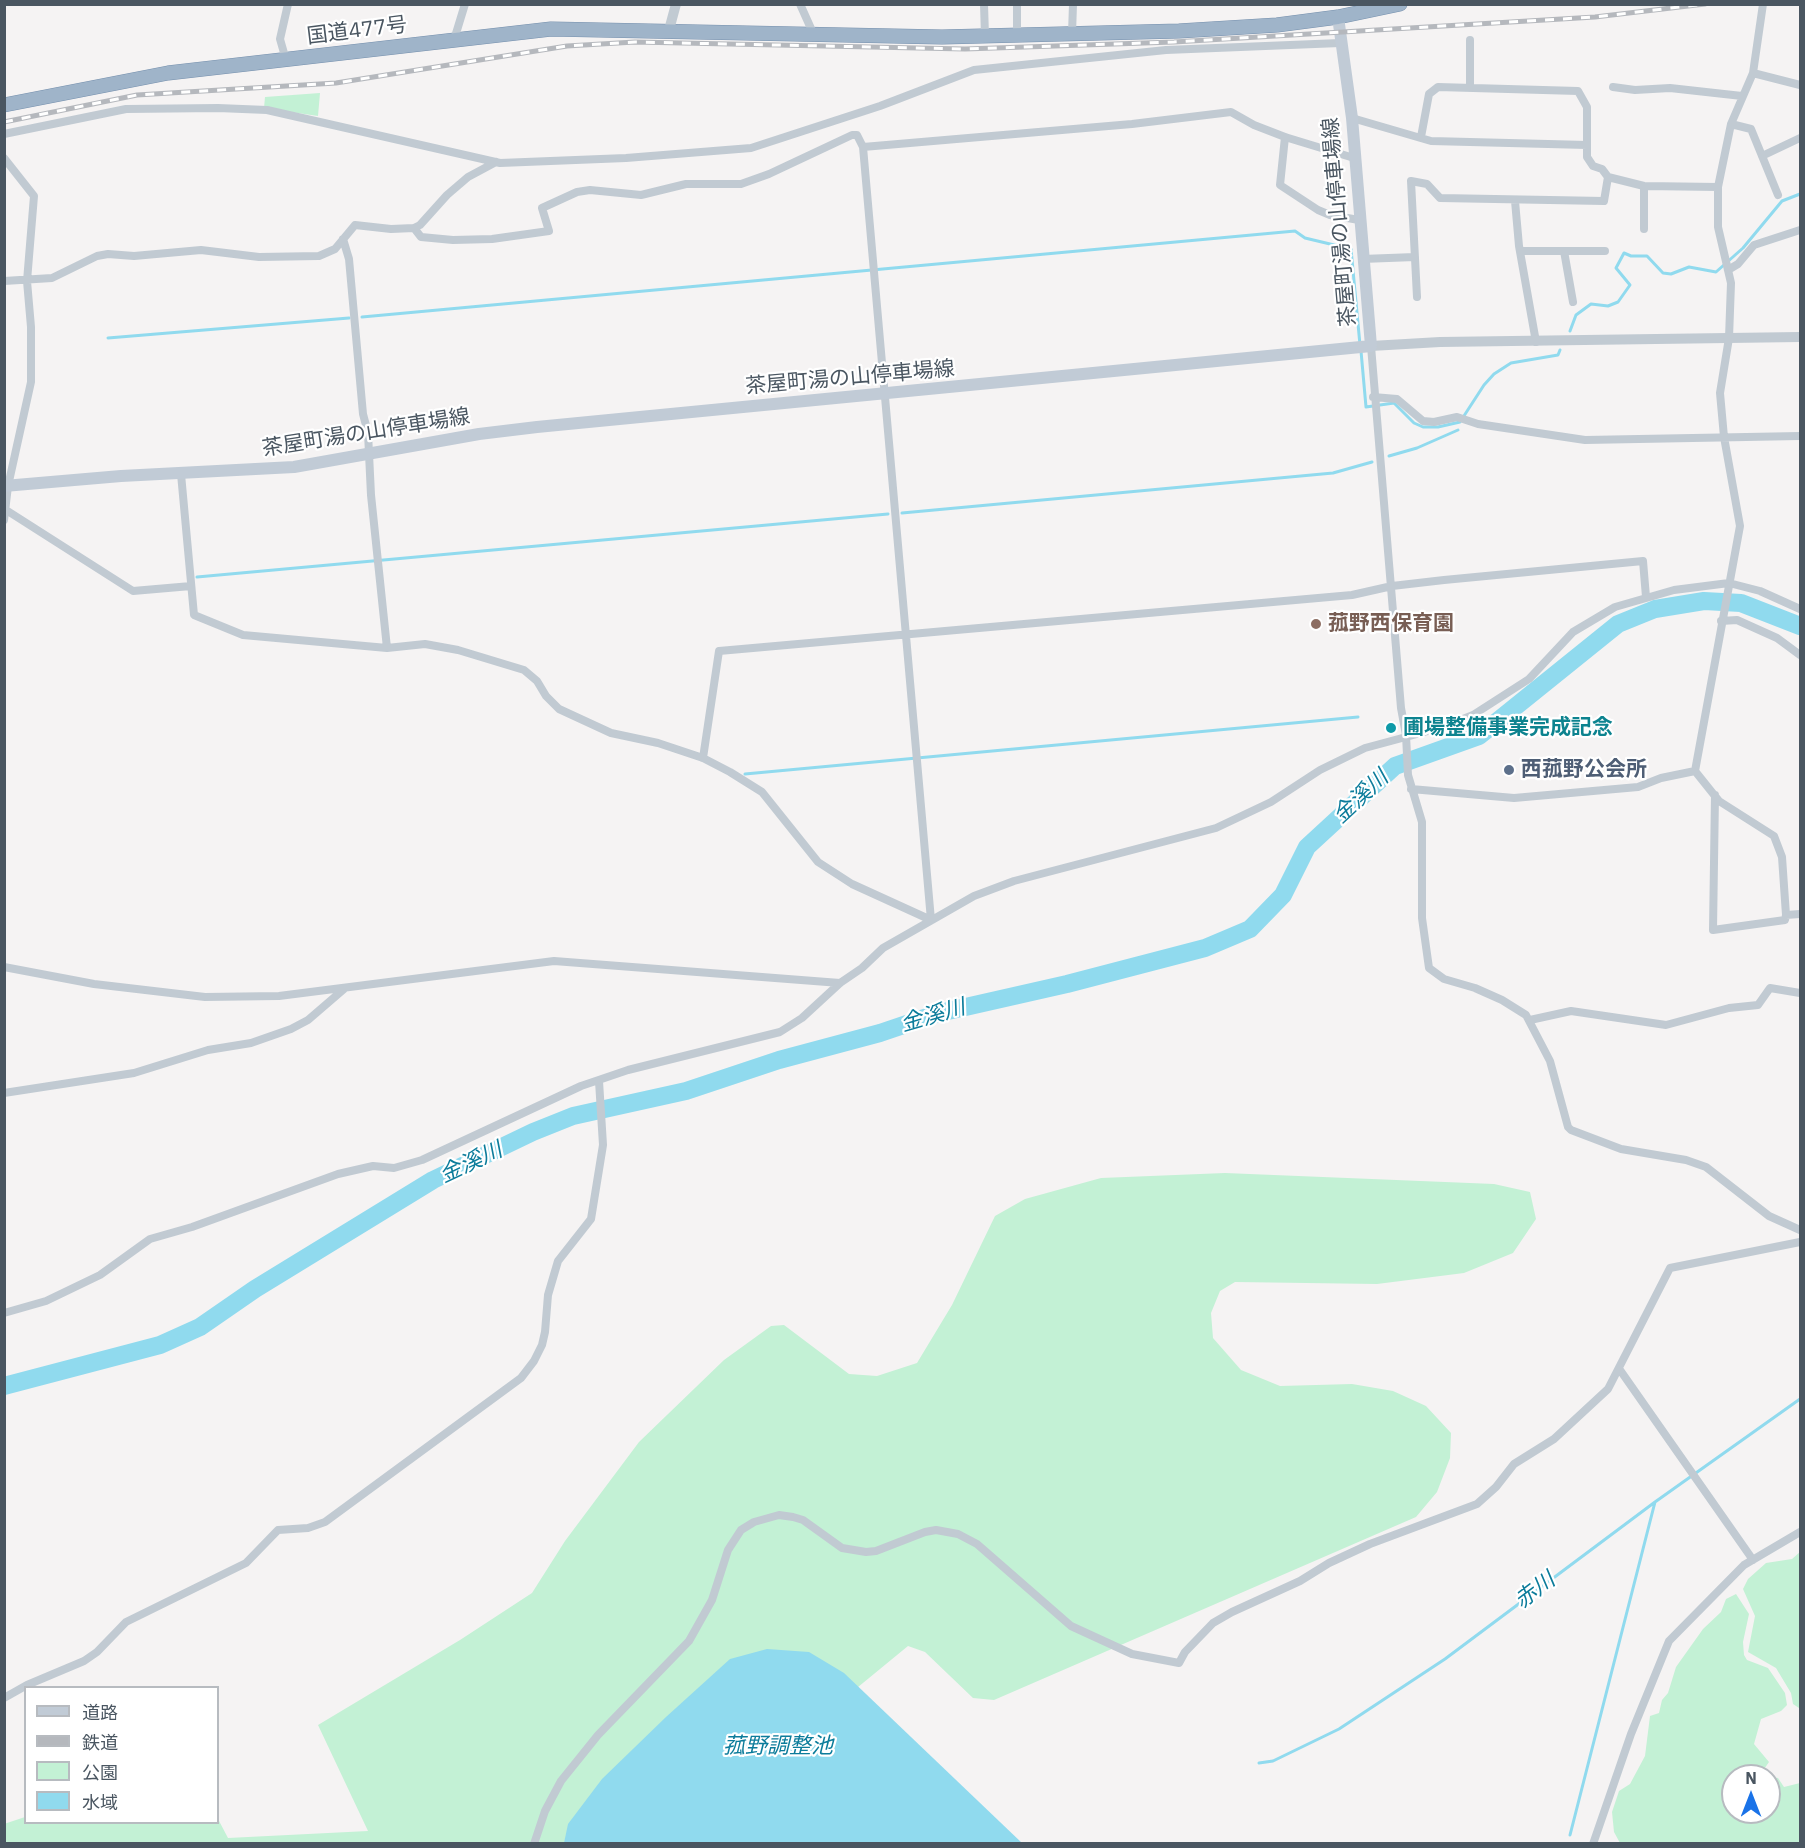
<!DOCTYPE html>
<html>
<head>
<meta charset="utf-8">
<style>
  body { margin:0 }
  #map { position:relative; width:1805px; height:1848px; overflow:hidden; background:#f5f3f3; font-family:"IBM Plex Sans","Noto Sans JP",sans-serif }
  canvas { display:block }
  .frame { position:absolute; inset:0; border:6px solid #4a5661; pointer-events:none }
  .legend { position:absolute; left:24px; top:1686px; width:195px; height:138px; box-sizing:border-box; background:#fff; border:2px solid #b7bbc0; margin:0; padding:8px 10px; list-style:none; font-size:18px; color:#4a5661 }
  .legend li { display:flex; align-items:center; gap:12px; height:30px }
  .legend b { width:30px; border:2px solid #b7bbc0 }
  .north { position:absolute; left:1721px; top:1764px; width:60px; height:60px; box-sizing:border-box; background:#fff; border:2px solid #b7bbc0; border-radius:50%; rotate:0deg; font-size:16px; font-weight:700; line-height:24px; text-align:center; color:#4a5661 }
  .north::after { content:''; display:block; margin:auto; width:21px; height:27px; background:#1a73e8; clip-path:polygon(50% 0,100% 100%,50% 72%,0 100%) }
</style>
</head>
<body>
<div id="map">
<canvas width="1805" height="1848"></canvas>
<div class="frame"></div>
<ul class="legend">
<li><b style="height:8px;background:#c1cbd6"></b>道路</li>
<li><b style="height:8px;background:#b5b8bd"></b>鉄道</li>
<li><b style="height:16px;background:#c3f1d5"></b>公園</li>
<li><b style="height:16px;background:#90daee"></b>水域</li>
</ul>
<div class="north">N</div>
</div>
<script>
const c = document.querySelector('canvas').getContext('2d');
c.lineJoin = 'round';
function paint(path, color) { c.fillStyle = color; c.fill(path, 'evenodd'); }
const poly = rows => new Path2D(rows.map(r => 'M' + r).join(''));
function strokePath(path, color, width, dash) { c.strokeStyle = color; c.lineWidth = width; c.lineCap = dash ? 'butt' : 'round'; c.setLineDash(dash || []); c.stroke(path); }
function write(font, color, halo, rows, align = 'center') {
  c.font = font + ' "IBM Plex Sans","Noto Sans JP",sans-serif'; c.lineWidth = 4.5; c.setLineDash([]); c.textBaseline = 'middle'; c.strokeStyle = halo; c.fillStyle = color; for (const [text, x, y, turn = 0] of rows) {
    c.save(); c.translate(x, y); c.rotate((+turn || 0) * Math.PI / 180); c.textAlign = isNaN(turn) ? turn : align; if (halo) c.strokeText(text, 0, 0); c.fillText(text, 0, 0); c.restore();
  }
}
const green = poly([
  [320,93,318,116,264,108,265,97],
  [1225,1173,1494,1184,1530,1192,1536,1219,1513,1253,1464,1273,1377,1284,1235,1282,1220,1291,1211,1313,1213,1338,1241,1370,1280,1386,1352,1384,1393,1391,1426,1406,1451,1433,1450,1458,1437,1492,1416,1517,994,1700,973,1698,925,1652,908,1646,852,1692,646,1843,5,1844,4,1824,25,1817,26,1822,218,1822,218,1819,228,1838,368,1831,318,1725,460,1640,532,1593,565,1541,639,1442,724,1360,771,1326,784,1325,849,1374,877,1376,917,1363,952,1305,995,1216,1025,1199,1101,1178],
  [1800,1552,1800,1716,1799,1708,1793,1704,1791,1693,1776,1668,1748,1652,1755,1616,1743,1589,1748,1579,1766,1563,1792,1559],
  [1736,1594,1749,1614,1743,1642,1744,1655,1747,1660,1768,1668,1785,1693,1787,1705,1781,1711,1761,1719,1754,1744,1769,1762,1760,1775,1778,1778,1784,1787,1800,1783,1800,1843,1620,1843,1614,1832,1612,1812,1619,1791,1630,1784,1645,1756,1650,1716,1659,1713,1662,1700,1668,1693,1676,1667,1703,1629,1721,1612,1726,1599],
  [1733,1776,1769,1776,1769,1812,1733,1812]
]);
const water = poly([
  [767,1649,809,1652,844,1673,1022,1843,564,1843,568,1824,602,1779,666,1717,730,1659]
]);
const stream = poly([
  [362,317,1295,231,1305,238,1351,249,1360,345],
  [1570,331,1576,315,1591,304,1608,306,1618,302,1630,285,1616,268,1624,253,1631,256,1647,256,1663,273,1671,274,1689,267,1716,272,1743,248,1782,201,1800,194],
  [108,338,349,318],
  [1361,351,1366,407,1394,403,1414,423,1423,427,1438,427,1460,422,1484,385,1494,374,1511,363,1558,355,1560,350],
  [1389,456,1417,448,1458,430],
  [902,513,1333,473,1372,462],
  [197,577,888,514],
  [745,774,1358,717],
  [1259,1763,1273,1761,1339,1729,1445,1659,1655,1502,1800,1399],
  [1570,1835,1655,1502]
]);
const river = poly([
  [4,1386,160,1345,200,1327,255,1289,433,1180,533,1132,573,1116,686,1091,779,1060,880,1033,939,1013,1067,984,1205,948,1250,929,1283,895,1307,847,1395,766,1479,736,1618,624,1655,609,1704,601,1741,603,1800,626]
]);
const minor = poly([
  [800,4,813,33],
  [984,4,985,36],
  [1763,4,1753,73,1731,124,1718,187,1718,227,1731,283,1729,338,1720,393,1724,437,1740,526,1695,771,1719,801,1774,836,1782,857,1786,915,1800,914],
  [1072,34,1073,4],
  [1017,36,1017,4],
  [454,40,465,4],
  [286,60,280,39,288,4],
  [1753,73,1800,85],
  [1613,87,1635,90,1670,88,1742,96],
  [1470,88,1470,40],
  [1352,118,1431,141,1587,145],
  [1731,124,1751,129,1778,195],
  [4,134,126,109,218,108,267,110,500,163,626,158,751,148,880,106,974,70,1166,50,1340,43],
  [1285,137,1280,185,1318,210,1330,215,1359,220],
  [863,147,931,920],
  [1762,156,1800,138],
  [4,158,34,196,27,281,31,327,31,382,8,486,4,520],
  [1608,177,1644,186,1718,187],
  [1644,186,1644,229],
  [1515,201,1519,246,1536,342],
  [414,228,421,237,453,240,492,239,549,231,542,208,577,192,590,190,641,195,686,184,741,184,769,174,852,135,857,135,863,147,1132,124,1231,112,1254,125,1285,137,1354,158],
  [343,239,349,259,363,414,368,433,371,495,387,648],
  [1520,251,1605,251],
  [1564,251,1573,302],
  [1362,259,1415,257],
  [1728,270,1738,264,1754,245,1800,230],
  [4,281,52,278,97,256,108,254,134,256,201,250,259,257,319,256,335,249,355,225,391,229,414,228,420,225,447,195,468,177,496,162],
  [1417,297,1411,181,1427,184,1440,198,1604,201,1608,177,1602,169,1593,166,1587,157,1587,107,1578,91,1438,87,1429,94,1421,137],
  [1371,346,1401,708,1406,735,1408,775,1422,822,1422,918,1429,968,1444,979,1475,988,1502,1000,1526,1015,1550,1061,1568,1127,1571,1130,1621,1149,1686,1160,1706,1167,1769,1216,1800,1230],
  [1373,397,1397,399,1423,421,1434,422,1457,417,1478,424,1585,440,1800,436],
  [181,474,194,615,243,635,387,648,425,644,458,650,524,670,537,681,546,696,559,709,611,733,658,743,703,758,730,772,762,792,818,862,852,884,931,920],
  [6,510,133,591,191,586],
  [1721,621,1737,620,1777,638,1800,655],
  [703,758,719,651,1352,595,1392,586,1444,580,1643,561,1646,597],
  [1411,789,1514,798,1638,787,1661,778,1695,771],
  [1715,795,1713,930,1785,920,1786,915],
  [4,967,94,984,205,997,279,996,554,961,840,983],
  [1530,1020,1571,1011,1666,1025,1729,1008,1758,1005,1770,988,1800,993],
  [4,1093,134,1073,208,1050,251,1043,291,1029,308,1020,344,989],
  [4,1313,46,1301,100,1275,150,1239,192,1227,338,1174,373,1166,394,1168,422,1160,581,1086,628,1070,780,1032,802,1018,840,983,862,968,883,948,974,896,1014,881,1216,828,1271,802,1320,770,1365,748,1443,727,1473,715,1529,679,1573,632,1615,607,1674,590,1729,583,1760,591,1800,609],
  [1620,1370,1753,1560],
  [4,1698,27,1685,84,1661,97,1652,126,1622,246,1563,278,1530,308,1528,325,1522,521,1378,534,1361,542,1345,545,1332,548,1295,558,1261,591,1219,603,1145,599,1081],
  [534,1844,545,1811,561,1781,598,1735,689,1641,712,1600,728,1550,741,1530,754,1522,779,1515,793,1517,803,1520,842,1548,866,1552,876,1551,925,1532,936,1530,958,1534,977,1544,1071,1626,1132,1654,1179,1663,1185,1652,1213,1623,1232,1612,1300,1581,1329,1563,1370,1544,1477,1504,1496,1487,1514,1464,1554,1439,1608,1389,1670,1268,1800,1242],
  [1593,1844,1631,1734,1669,1641,1744,1565,1800,1532]
]);
const tertiary = poly([
  [669,30,676,4],
  [1371,346,1440,342,1800,337]
]);
const secondary = poly([
  [4,486,121,476,294,467,479,434,537,427,1371,346,1352,118,1338,17]
]);
const trunk = poly([
  [4,105,168,73,551,29,942,37,1179,31,1277,25,1338,17,1400,4]
]);
const rail = poly([
  [4,122,137,95,336,83,567,46,635,42,965,49,1174,42,1595,17,1705,4]
]);
const markers = [
  [1316,624,6,"#8d6e63"],
  [1391,728,6,"#0f9aa8"],
  [1509,770,6,"#5c6f8a"]
];
const streetNames = [
  ["国道477号",357,31,-7],
  ["茶屋町湯の山停車場線",1340,222,-95],
  ["茶屋町湯の山停車場線",850,378,-5],
  ["茶屋町湯の山停車場線",366,433,-9]
];
const educationNames = [
  ["菰野西保育園",1328,624]
];
const cultureNames = [
  ["圃場整備事業完成記念",1403,728]
];
const serviceNames = [
  ["西菰野公会所",1521,770]
];
const waterNames = [
  ["金溪川",1361,797,-43],
  ["金溪川",933,1016,-16],
  ["金溪川",471,1163,-25],
  ["赤川",1535,1591,-37],
  ["菰野調整池",778,1747]
];
paint(green, '#c3f1d5');
paint(water, '#90daee');
strokePath(stream, '#90daee', 3);
strokePath(river, '#90daee', 18);
strokePath(trunk, '#7690ad', 15);
strokePath(minor, '#c1cad2', 8);
strokePath(tertiary, '#c1cad2', 10);
strokePath(secondary, '#c1cbd6', 12);
strokePath(trunk, '#9fb4c9', 14);
strokePath(rail, '#b5b8bd', 5);
strokePath(rail, '#fff', 3, [9]);
for (const [x, y, r, color] of markers) { const dot = new Path2D(); dot.arc(x, y, r, 0, 2 * Math.PI); c.fillStyle = color; c.fill(dot); strokePath(dot, '#fff', 2); }
write('21px', '#4a5661', '#fff', streetNames);
write('bold 21px', '#785e54', '#fff', educationNames, 'left');
write('bold 21px', '#0d838f', '#fff', cultureNames, 'left');
write('bold 21px', '#4e5e75', '#fff', serviceNames, 'left');
write('italic 22px', '#0c7c9b', '#fff', waterNames);
</script>
</body>
</html>
